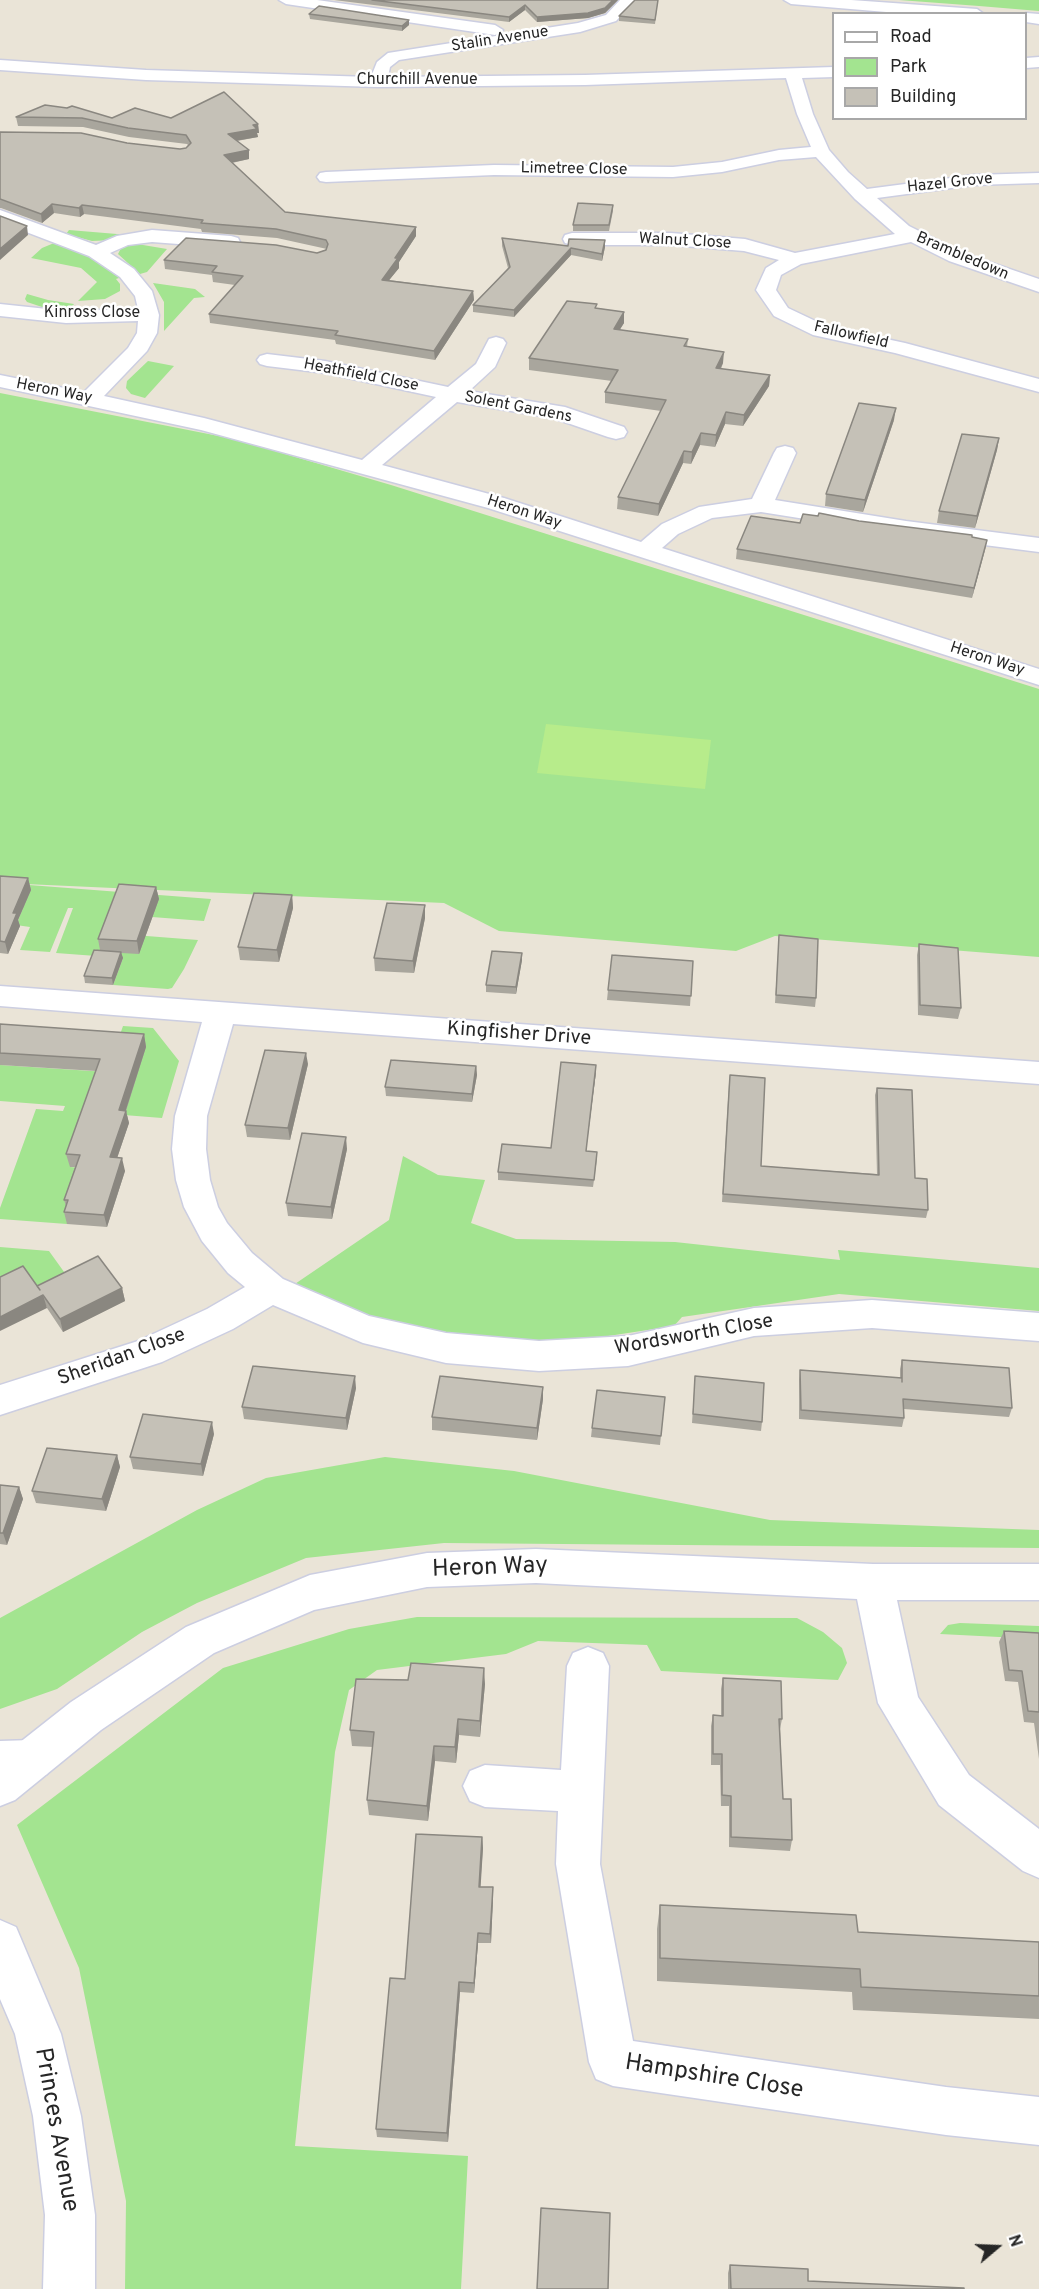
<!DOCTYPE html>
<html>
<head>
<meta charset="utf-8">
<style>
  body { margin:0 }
  #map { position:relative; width:1039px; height:2289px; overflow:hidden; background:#eae4d7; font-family:Overpass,sans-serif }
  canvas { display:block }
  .legend { position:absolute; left:832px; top:12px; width:195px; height:108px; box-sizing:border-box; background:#fff; border:2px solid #a8a8a8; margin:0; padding:8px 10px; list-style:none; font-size:18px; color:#262626 }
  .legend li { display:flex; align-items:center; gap:12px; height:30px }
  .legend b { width:30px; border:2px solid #a8a8a8 }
  .north { position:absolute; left:967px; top:2217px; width:60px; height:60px; -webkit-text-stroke:4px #fff; paint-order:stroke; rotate:71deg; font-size:16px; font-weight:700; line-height:24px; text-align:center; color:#262626 }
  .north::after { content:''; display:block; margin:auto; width:21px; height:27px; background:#262626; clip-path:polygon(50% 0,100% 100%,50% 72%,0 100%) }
</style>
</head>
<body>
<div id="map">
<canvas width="1039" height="2289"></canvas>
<ul class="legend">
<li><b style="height:8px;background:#fff"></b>Road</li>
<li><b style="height:16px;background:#a3e490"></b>Park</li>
<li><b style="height:16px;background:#c5c1b7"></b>Building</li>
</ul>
<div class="north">N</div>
</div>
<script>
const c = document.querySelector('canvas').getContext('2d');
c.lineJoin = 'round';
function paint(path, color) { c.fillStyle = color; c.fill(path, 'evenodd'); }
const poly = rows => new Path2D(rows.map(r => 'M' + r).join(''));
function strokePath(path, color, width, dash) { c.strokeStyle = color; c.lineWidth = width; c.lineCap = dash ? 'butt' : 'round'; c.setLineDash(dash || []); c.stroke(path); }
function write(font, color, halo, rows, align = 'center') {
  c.font = font + ' Overpass,sans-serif'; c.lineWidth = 5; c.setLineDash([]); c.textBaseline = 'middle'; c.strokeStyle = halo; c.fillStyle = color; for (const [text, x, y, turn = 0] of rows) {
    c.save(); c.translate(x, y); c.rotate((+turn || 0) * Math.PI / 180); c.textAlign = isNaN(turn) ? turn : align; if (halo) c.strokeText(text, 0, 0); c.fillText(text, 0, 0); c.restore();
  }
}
const green = poly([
  [899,0,1039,0,1039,11,979,6],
  [69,230,129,235,114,240,92,241,66,234],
  [59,241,89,253,122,277,116,279,120,284,120,291,105,299,78,301,97,282,81,268,31,258,42,248],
  [134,242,137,244,167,249,147,272,140,274,118,254,121,248],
  [153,283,195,289,205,297,194,298,164,331,164,302],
  [27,294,48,300,74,304,68,311,45,308,27,302,25,299],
  [148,361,174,366,145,398,131,394,126,388,127,381],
  [0,393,234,439,391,485,1039,689,1039,957,775,936,736,951,499,931,444,903,3,883,211,899,204,921,152,917,108,933,198,940,184,969,172,988,168,989,113,985,123,958,56,953,73,908,68,908,50,952,20,950,30,927,16,925,23,908,0,906],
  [123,1026,153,1028,179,1061,162,1118,111,1114,70,1167,83,1168,67,1224,0,1219,0,1208,36,1109,63,1111,65,1106,0,1101,0,1065,107,1072],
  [403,1156,438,1175,485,1180,471,1223,516,1239,675,1242,840,1260,838,1250,1039,1268,1039,1311,839,1294,682,1317,674,1326,549,1345,391,1325,289,1288,389,1220],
  [0,1247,49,1251,72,1283,0,1292],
  [385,1457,514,1471,770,1520,1039,1530,1039,1548,444,1543,306,1558,197,1603,142,1632,57,1689,0,1709,0,1618,197,1510,266,1478],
  [417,1617,797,1618,823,1632,842,1648,847,1663,838,1680,661,1671,647,1645,538,1641,506,1654,377,1670,349,1690,335,1752,295,2146,468,2156,461,2289,125,2289,126,2201,79,1968,17,1825,223,1668,349,1629],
  [960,1623,1039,1626,1039,1639,940,1634,948,1625]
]);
const pitch = poly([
  [546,724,711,740,705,789,537,773]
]);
const minor = poly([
  [279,0,317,0,495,25,503,30,495,35,286,4,279,0],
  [620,0,636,0,616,21,580,32,399,60,390,67,388,77,585,75,834,67,834,77,802,78,813,114,829,150,848,172,867,189,974,175,1039,173,1039,183,974,185,877,198,909,226,963,253,1039,279,1039,292,949,261,911,242,801,264,781,275,776,290,788,308,826,326,905,343,1039,379,1039,392,895,353,813,335,774,316,756,290,766,268,779,260,744,251,671,245,572,245,565,243,563,239,565,235,572,233,671,233,745,239,795,253,895,234,855,199,816,157,779,160,722,172,673,177,494,175,326,182,320,181,317,177,320,173,326,172,494,165,673,167,722,162,779,150,811,147,797,114,786,78,585,85,378,87,146,80,0,70,0,60,146,70,371,77,377,62,388,53,578,23,606,15,620,0],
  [1039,57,1039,67,1026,68,1026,58,1039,57],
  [0,210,96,245,117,236,152,230,231,236,238,238,240,242,238,246,231,248,152,242,128,245,110,253,134,269,152,291,159,315,157,333,147,351,104,396,204,418,362,460,436,397,325,373,267,366,260,364,257,360,260,356,267,354,325,361,448,387,476,364,489,339,496,337,503,339,506,343,495,367,469,391,565,407,624,427,627,432,624,437,616,439,608,437,553,418,457,402,382,465,504,498,641,542,662,524,699,507,752,499,774,453,777,448,785,446,793,448,796,453,775,500,906,521,1039,538,1039,552,906,535,761,512,712,518,678,534,662,548,1039,669,1039,685,488,508,201,430,0,387,0,375,84,392,128,348,137,333,138,321,66,323,0,316,0,304,66,311,138,309,135,296,120,277,89,256,0,222,0,210],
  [0,986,1039,1062,1039,1084,233,1024,207,1116,206,1149,210,1180,218,1207,227,1223,252,1253,283,1279,369,1316,446,1333,539,1341,628,1336,754,1308,872,1300,1039,1313,1039,1341,872,1328,754,1336,628,1366,539,1371,446,1363,363,1343,273,1305,233,1329,162,1362,0,1415,0,1385,138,1341,207,1309,245,1287,228,1273,202,1241,184,1207,176,1180,172,1149,175,1116,202,1022,0,1006,0,986],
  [536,1549,873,1564,1039,1564,1039,1600,897,1600,918,1697,969,1775,1039,1829,1039,1878,1023,1871,939,1805,878,1703,857,1599,536,1583,427,1587,314,1610,214,1653,101,1730,15,1800,0,1806,0,1758,71,1702,186,1627,310,1575,427,1553,536,1549],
  [588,1647,603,1653,609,1666,600,1864,633,2041,946,2087,1039,2097,1039,2145,946,2135,613,2086,596,2079,589,2062,556,1864,558,1811,485,1807,470,1801,463,1786,470,1771,485,1765,561,1770,567,1666,573,1653,588,1647]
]);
const tertiary = poly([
  [784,0,851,0,977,9,984,14,910,14,791,4,784,0],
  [1026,13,1039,14,1039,24,1026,22,1026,13],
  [32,1740,47,1746,53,1760,47,1774,32,1780,0,1781,0,1741,32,1740],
  [0,1920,16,1927,61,2034,81,2116,95,2215,95,2289,43,2289,45,2215,33,2116,15,2034,0,1999,0,1920]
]);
const wall = poly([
  [334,0,618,0,605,13,588,18,537,22,525,10,509,22],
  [658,0,655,24,619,21,619,16],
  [309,14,409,25,402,31,310,19],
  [16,117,171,118,258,124,259,133,257,133,258,137,237,141,249,150,249,159,232,163,285,212,416,236,399,262,399,268,389,280,473,291,474,300,435,360,336,344,335,340,210,323,209,314,235,285,213,282,212,275,165,269,164,260,317,253,327,249,277,238,202,232,201,229,84,214,80,217,54,213,42,223,1,208,0,208,0,132,127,143,180,149,186,148,188,145,187,144,129,137,83,127,18,126],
  [613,205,613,211,609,231,573,231,573,225],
  [502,238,568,246,605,247,602,261,571,255,514,317,473,312,473,305,508,268,502,246],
  [597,308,624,312,624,323,619,330,688,339,687,347,723,363,721,369,770,375,769,386,743,426,725,424,715,447,700,445,691,464,683,463,658,516,617,509,618,497,661,411,605,403,605,392,612,381,529,370,529,358],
  [894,420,863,512,825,506,826,494],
  [999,438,997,450,975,528,937,523,939,511],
  [859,521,987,540,972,598,736,559,737,549],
  [0,876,28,878,31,890,18,920,20,926,8,954,0,953],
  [156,887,159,899,139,954,121,953,123,958,113,985,85,983,84,976,100,950,98,939],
  [292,895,293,908,279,962,240,960,238,947],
  [425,905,425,918,414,973,375,971,374,958],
  [779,935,816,998,815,1007,775,1003],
  [919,944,961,1008,958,1019,918,1015,917,955],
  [522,953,522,960,516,994,486,992,486,985],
  [693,961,690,1006,607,1000,608,990],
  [0,1024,144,1034,146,1047,126,1111,129,1123,117,1158,125,1171,107,1227,67,1224,64,1212,66,1206,64,1200,75,1167,70,1167,66,1154,96,1071,0,1065],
  [308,1064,290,1140,247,1137,245,1125],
  [476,1066,477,1075,472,1102,386,1096,385,1087],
  [596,1072,586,1151,597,1159,593,1187,498,1180,498,1172,551,1148],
  [729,1083,761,1166,877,1174,875,1095,877,1088,928,1210,926,1218,722,1202],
  [347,1149,332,1219,288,1216,286,1203],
  [37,1286,122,1288,125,1301,63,1332,47,1308],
  [902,1360,1012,1408,1009,1417,904,1409,904,1418,902,1427,799,1419,799,1379,800,1370,900,1378,900,1369],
  [695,1376,762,1422,761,1431,692,1423],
  [543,1387,543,1399,537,1440,432,1430,432,1417],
  [356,1388,347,1430,244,1419,242,1407],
  [665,1397,660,1445,591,1437,592,1428],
  [214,1434,203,1476,133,1469,130,1457],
  [117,1455,120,1467,106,1511,36,1503,32,1491],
  [0,1485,19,1487,23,1499,7,1545,0,1544],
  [1004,1631,1039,1633,1039,1759,1034,1723,1024,1722,1018,1682,1005,1681,999,1642],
  [723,1678,782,1719,780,1729,783,1799,792,1840,790,1851,729,1847,729,1806,721,1806,720,1765,711,1765,711,1726,713,1715,721,1716,721,1689],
  [485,1684,480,1737,459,1735,456,1763,435,1761,428,1821,369,1815,367,1800,373,1747,352,1746,350,1730],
  [482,1837,483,1848,480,1887,493,1898,491,1943,478,1943,474,1993,460,1992,448,2142,377,2137,376,2129,405,1979],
  [660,1905,858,1932,1039,1942,1039,2019,853,2010,852,1992,657,1981,657,1929],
  [730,2265,808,2281,964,2289,728,2289,728,2273]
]);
const shadedWall = poly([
  [613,0,618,0,605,13,588,18,537,22,537,17],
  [525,5,525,10,509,22,509,17],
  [409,20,409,25,402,31,402,26],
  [258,124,259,133,257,133,258,137,229,142,228,134],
  [249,150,249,159,225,164,224,155],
  [52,204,54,213,42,223,41,214],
  [82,205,84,214,80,217,79,208],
  [27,226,28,235,0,260,0,249],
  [416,227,416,236,399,262,399,268,382,289,382,280,395,258],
  [605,240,605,247,602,261,602,254],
  [571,248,571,255,514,317,514,310],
  [473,291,474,300,435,360,434,351],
  [624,312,624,323,613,341,614,329],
  [724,352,723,363,715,379,716,368],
  [770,375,769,386,743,426,744,415],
  [896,408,894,420,863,512,865,500],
  [726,412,725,424,715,447,716,435],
  [701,433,700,445,691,464,692,452],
  [999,438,997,450,975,528,977,516],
  [684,451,683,463,658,516,659,504],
  [987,540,985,550,972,598,974,588],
  [28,878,31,890,18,920,20,926,8,954,5,942,13,913],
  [156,887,159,899,139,954,137,941],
  [292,895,293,908,279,962,277,950],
  [425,905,425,918,414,973,413,961],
  [121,952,123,958,113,985,112,978],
  [522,953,522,960,516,994,516,987],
  [144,1034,146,1047,122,1122,126,1111,129,1123,113,1170,110,1157,119,1110],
  [306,1053,308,1064,290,1140,288,1128],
  [596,1065,596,1072,585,1158,586,1151],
  [476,1066,477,1075,472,1102,472,1094],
  [346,1137,347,1149,332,1219,331,1207],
  [122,1158,125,1171,107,1227,104,1215],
  [122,1288,125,1301,63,1332,60,1319],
  [43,1295,47,1308,0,1331,0,1317],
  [355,1376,356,1388,347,1430,346,1418],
  [543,1387,543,1399,537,1440,537,1428],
  [212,1422,214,1434,203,1476,201,1464],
  [117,1455,120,1467,106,1511,102,1499],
  [19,1487,23,1499,7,1545,3,1533],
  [484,1668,485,1684,480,1737,480,1721],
  [458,1719,459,1735,456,1763,455,1747],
  [434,1746,435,1761,428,1821,427,1806],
  [482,1837,483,1848,480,1897,479,1887],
  [493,1887,493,1898,491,1943,490,1934],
  [478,1933,478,1943,474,1993,474,1983],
  [459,1982,460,1992,448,2142,447,2133]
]);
const building = poly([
  [372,0,613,0,605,8,588,13,537,17,525,5,509,17,372,0],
  [635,0,658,0,655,20,619,16,635,0],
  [319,6,409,20,402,26,309,14,319,6],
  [224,92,258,124,253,125,257,129,228,134,249,150,224,155,285,212,416,227,395,258,398,258,382,280,473,291,434,351,335,335,338,331,209,314,243,276,212,272,217,266,164,260,186,238,276,245,317,253,326,250,328,244,326,240,276,229,201,223,203,220,82,205,79,208,52,204,41,214,0,199,0,132,81,133,127,143,180,149,186,148,191,143,186,135,128,128,82,118,16,117,45,105,67,108,72,106,112,118,135,108,171,118,224,92],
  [578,203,613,205,609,225,573,225,578,203],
  [0,216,27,226,0,249,0,216],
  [502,238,568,246,569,239,605,240,602,254,571,248,514,310,473,305,510,267,502,238],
  [567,301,597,304,595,308,624,312,614,329,688,339,684,346,724,352,716,368,770,375,744,415,726,412,716,435,701,433,692,452,684,451,659,504,618,497,666,400,605,392,618,370,529,358,567,301],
  [859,403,896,408,865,500,826,494,859,403],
  [962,434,999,438,977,516,939,511,962,434],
  [819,513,859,521,972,535,972,537,987,540,974,588,737,549,751,516,800,523,803,514,818,516,819,513],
  [0,876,28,878,13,913,17,913,5,942,0,941,0,876],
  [119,884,156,887,137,941,98,939,119,884],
  [254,893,292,895,277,950,238,947,254,893],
  [387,903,425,905,413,961,374,958,387,903],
  [779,935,818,939,816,998,776,995,779,935],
  [919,944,958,948,961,1008,920,1005,919,944],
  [94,950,121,952,112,978,84,976,94,950],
  [492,951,522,953,516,987,486,985,492,951],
  [612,955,693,961,691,996,608,990,612,955],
  [0,1024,144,1034,119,1110,126,1111,110,1157,122,1158,104,1215,64,1212,68,1200,64,1200,80,1155,66,1154,100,1059,0,1053,0,1024],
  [265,1050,306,1053,288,1128,245,1125,265,1050],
  [391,1060,476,1066,472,1094,385,1087,391,1060],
  [561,1062,596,1065,586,1151,597,1152,594,1180,498,1172,502,1144,551,1148,561,1062],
  [730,1075,765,1078,761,1166,879,1175,877,1088,912,1090,915,1178,927,1179,928,1210,723,1194,730,1075],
  [302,1133,346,1137,331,1207,286,1203,302,1133],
  [98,1256,122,1288,60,1319,43,1295,0,1317,0,1277,23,1266,40,1290,37,1286,98,1256],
  [902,1360,1009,1368,1012,1408,903,1399,904,1418,801,1410,800,1370,902,1378,902,1382,902,1360],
  [253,1366,355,1376,346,1418,242,1407,253,1366],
  [440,1376,543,1387,537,1428,432,1417,440,1376],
  [695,1376,764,1383,762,1422,693,1414,695,1376],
  [597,1390,665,1397,661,1436,592,1428,597,1390],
  [143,1414,212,1422,201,1464,130,1457,143,1414],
  [47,1448,117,1455,102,1499,32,1491,47,1448],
  [0,1485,19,1487,3,1533,0,1533,0,1485],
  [1004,1631,1039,1633,1039,1712,1028,1711,1022,1671,1009,1670,1004,1631],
  [411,1663,484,1668,480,1721,458,1719,455,1747,434,1746,427,1806,367,1800,374,1732,350,1730,356,1679,408,1680,411,1663],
  [723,1678,781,1681,782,1719,779,1719,783,1799,791,1799,792,1840,731,1837,731,1796,722,1795,722,1754,713,1754,713,1715,723,1716,723,1678],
  [416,1834,482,1837,479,1887,493,1887,490,1934,478,1933,474,1983,459,1982,447,2133,376,2129,390,1978,405,1979,416,1834],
  [660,1905,856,1915,858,1932,1039,1942,1039,1996,861,1987,860,1969,660,1958,660,1905],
  [541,2208,610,2213,608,2289,537,2289,541,2208],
  [730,2265,808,2269,808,2281,964,2288,964,2289,731,2289,730,2265]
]);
const farStreetnames = [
  ["Stalin Avenue",500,40,-9],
  ["Churchill Avenue",417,81],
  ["Limetree Close",574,170,1],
  ["Hazel Grove",950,184,-6],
  ["Walnut Close",685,242,3],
  ["Brambledown",962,257,23],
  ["Kinross Close",92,314],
  ["Fallowfield",851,336,13],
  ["Heathfield Close",361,376,11],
  ["Heron Way",54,392,11],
  ["Solent Gardens",518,408,11],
  ["Heron Way",524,513,18],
  ["Heron Way",987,660,18]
];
const streetNames = [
  ["Kingfisher Drive",519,1035,4],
  ["Wordsworth Close",694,1336,-10],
  ["Sheridan Close",122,1358,-20]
];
const nearStreetnames = [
  ["Heron Way",490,1569,-2],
  ["Hampshire Close",714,2078,9],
  ["Princes Avenue",55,2130,80]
];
paint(green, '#a3e490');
paint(pitch, '#b7ec8b');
strokePath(minor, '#cccee1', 3);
strokePath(tertiary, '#cccee1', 3);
paint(minor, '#fff');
paint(tertiary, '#fff');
paint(wall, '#a9a69d');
paint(shadedWall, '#8a8780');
paint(building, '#c5c1b7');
strokePath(building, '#8a8780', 1.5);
write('16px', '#262626', '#fff', farStreetnames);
write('20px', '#262626', '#fff', streetNames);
write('24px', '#262626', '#fff', nearStreetnames);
</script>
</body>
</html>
